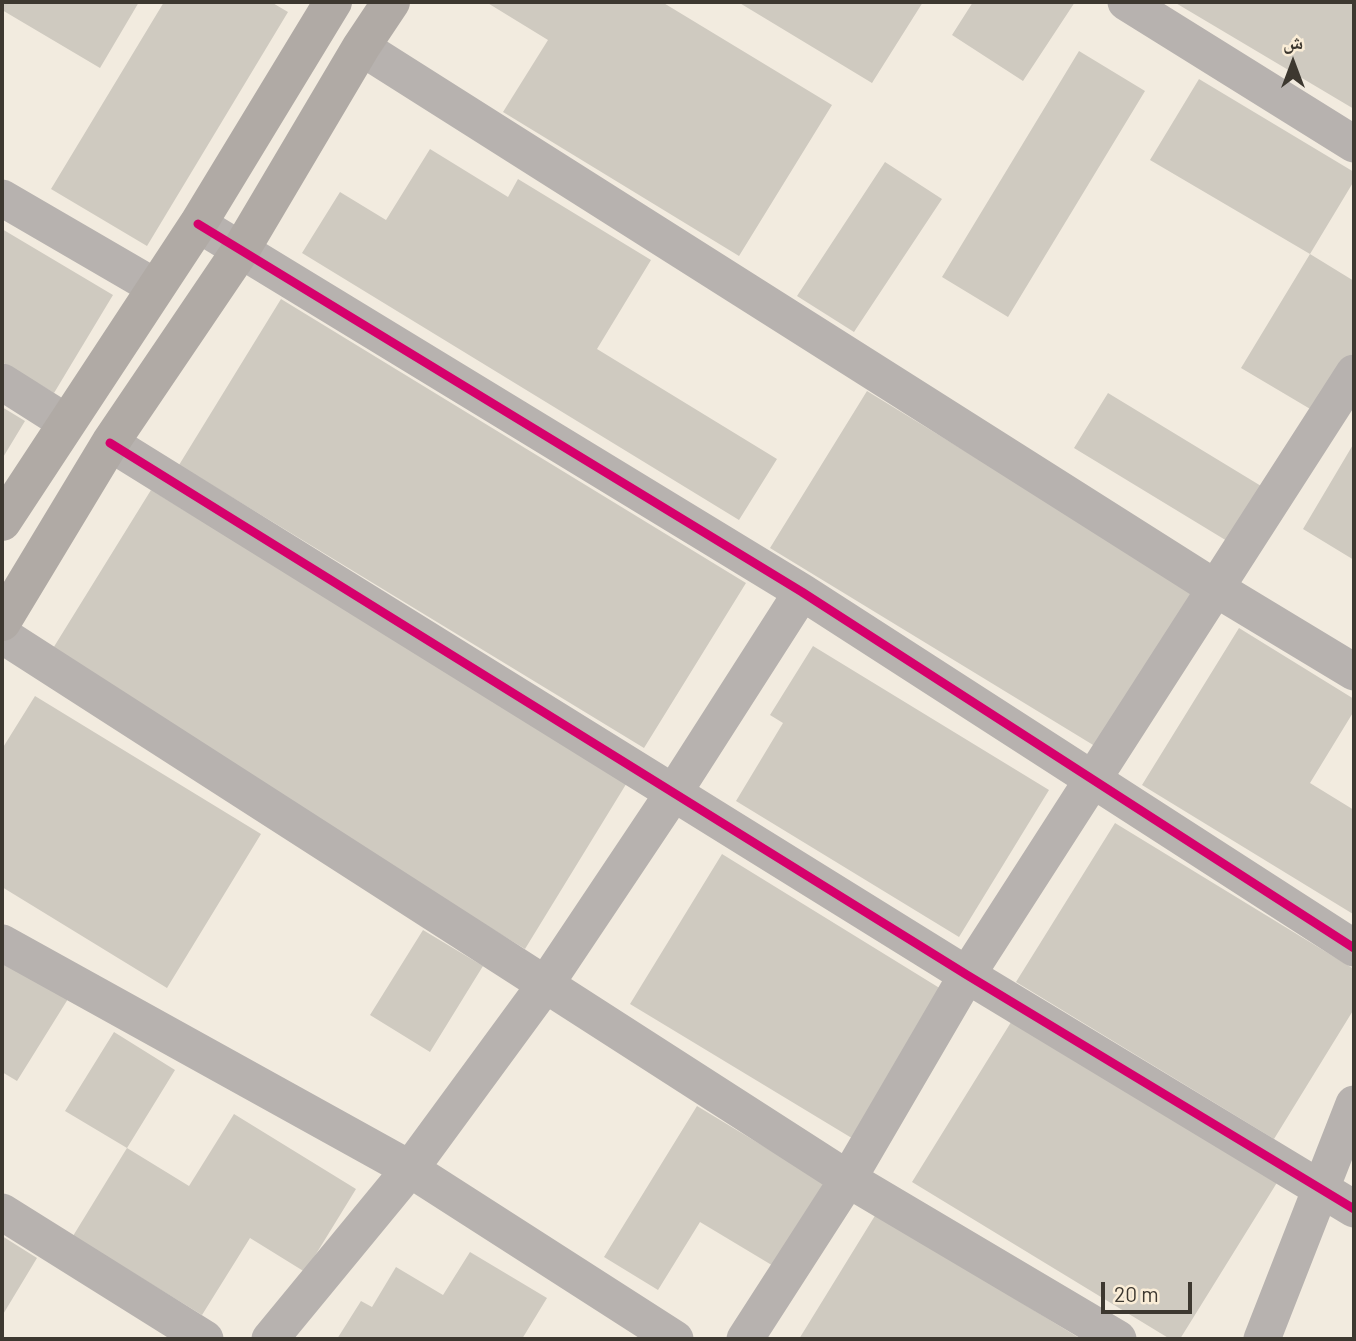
<!DOCTYPE html>
<html>
<head>
<meta charset="utf-8">
<style>
  body { margin:0 }
  #map { position:relative; width:1356px; height:1341px; overflow:hidden; background:#f2ebdf; font-family:Barlow,"Noto Naskh Arabic",sans-serif }
  canvas { display:block }
  .frame { position:absolute; inset:0; border:4px solid #3d3830; pointer-events:none }
  .north { position:absolute; left:1258px; top:28px; width:70px; height:70px; -webkit-text-stroke:5px #faedd7; paint-order:stroke; rotate:0deg; font-size:19px; font-weight:700; line-height:28px; text-align:center; color:#3d3830 }
  .north::after { content:''; display:block; margin:auto; width:24px; height:32px; background:#3d3830; clip-path:polygon(50% 0,100% 100%,50% 72%,0 100%) }
  .scale { position:absolute; left:1101px; top:1282px; width:91px; height:32px; box-sizing:border-box; border:4px solid #3d3830; border-top:0; padding-left:9px; font-size:21px; line-height:24px; white-space:nowrap; color:#3d3830; -webkit-text-stroke:5px #faedd7; paint-order:stroke }
</style>
</head>
<body>
<div id="map">
<canvas width="1356" height="1341"></canvas>
<div class="frame"></div>
<div class="north">ش</div>
<div class="scale">20 m</div>
</div>
<script>
const c = document.querySelector('canvas').getContext('2d');
c.lineJoin = 'round';
function paint(path, color) { c.fillStyle = color; c.fill(path, 'evenodd'); }
const poly = rows => new Path2D(rows.map(r => 'M' + r).join(''));
function strokePath(path, color, width, dash) { c.strokeStyle = color; c.lineWidth = width; c.lineCap = dash ? 'butt' : 'round'; c.setLineDash(dash || []); c.stroke(path); }
const building = poly([
  [2,2,139,2,100,68,2,10],
  [164,2,271,2,288,12,147,246,51,189],
  [486,2,662,2,832,105,739,256,503,112,548,40],
  [738,2,923,2,872,83],
  [973,2,1075,2,1023,81,952,35],
  [1174,2,1354,2,1354,109],
  [1079,51,1145,91,1008,317,942,277],
  [1199,79,1354,172,1354,181,1310,254,1150,160],
  [430,149,508,197,518,179,651,260,597,349,777,459,739,520,302,253,340,192,386,220],
  [885,162,942,199,854,332,797,296],
  [2,229,113,295,54,393,2,362],
  [1310,254,1354,281,1354,351,1317,413,1241,368],
  [281,299,746,583,644,748,179,465],
  [867,391,1200,595,1103,751,770,548],
  [1108,393,1266,489,1232,544,1074,448],
  [2,407,25,421,2,459],
  [1354,443,1354,560,1303,529],
  [151,490,628,781,525,949,47,658],
  [1239,628,1354,699,1354,711,1310,783,1354,810,1353,914,1142,785],
  [813,646,1049,790,959,937,736,801,783,723,770,715],
  [35,696,261,834,167,988,2,887,2,749],
  [1115,823,1354,969,1354,1009,1274,1139,1016,982],
  [722,854,946,992,855,1140,630,1004],
  [423,930,483,966,430,1052,370,1015],
  [2,959,68,999,17,1081,2,1072],
  [1013,1019,1278,1181,1180,1339,1170,1339,912,1182],
  [114,1032,175,1070,127,1148,65,1111],
  [697,1106,831,1187,780,1270,700,1222,658,1290,604,1257],
  [234,1114,356,1189,305,1272,250,1238,202,1315,73,1236,127,1148,189,1186],
  [876,1214,1081,1339,799,1339],
  [2,1236,37,1258,2,1316],
  [470,1252,547,1298,522,1339,337,1339,361,1301,372,1307,396,1267,443,1295]
]);
const minor = poly([
  [1126,2,1354,144],
  [361,47,1215,588,1354,672],
  [2,198,155,287],
  [198,224,802,592,1354,948],
  [2,382,67,423],
  [110,443,967,975,1354,1209],
  [2,635,848,1179,1118,1339],
  [2,943,410,1169,675,1339],
  [2,1212,205,1339],
  [270,1339,410,1169,545,985,674,792,802,592],
  [745,1339,848,1179,967,975,1354,373],
  [1262,1339,1354,1104]
]);
const major = poly([
  [2,522,198,224,333,2],
  [2,622,110,443,242,248,361,47,391,2]
]);
const cycleway = poly([
  [198,224,802,592,1354,948],
  [110,443,967,975,1354,1209]
]);
paint(building, '#cfcac0');
strokePath(minor, '#b7b2af', 37);
strokePath(major, '#b0aaa5', 38);
strokePath(cycleway, '#d6006c', 9);
</script>
</body>
</html>
